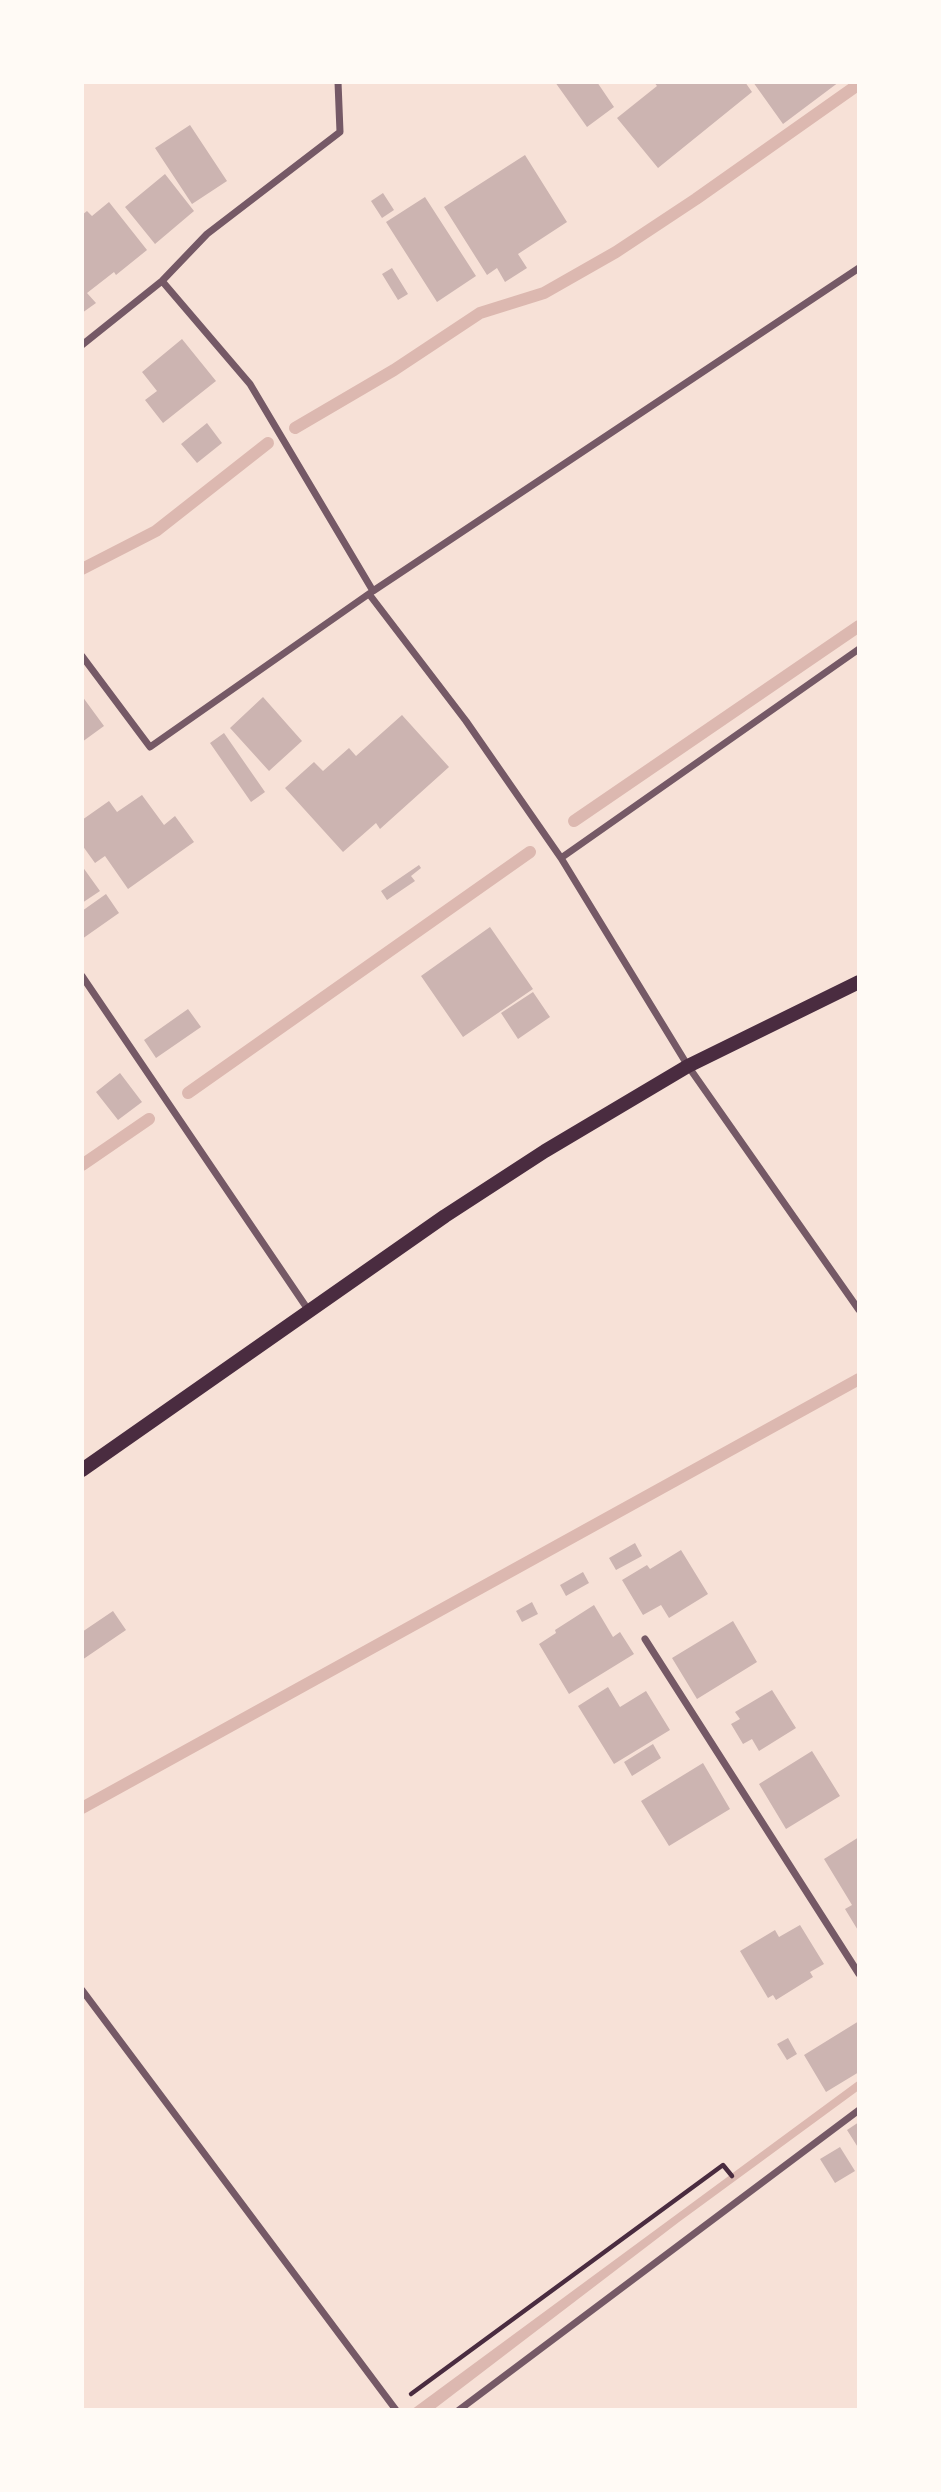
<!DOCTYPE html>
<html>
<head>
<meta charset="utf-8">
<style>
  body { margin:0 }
  #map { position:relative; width:941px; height:2492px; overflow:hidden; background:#f7e1d7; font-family:Signika,sans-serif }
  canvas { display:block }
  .frame { position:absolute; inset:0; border:84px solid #fffaf5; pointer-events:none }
</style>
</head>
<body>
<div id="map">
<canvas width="941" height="2492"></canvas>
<div class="frame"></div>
</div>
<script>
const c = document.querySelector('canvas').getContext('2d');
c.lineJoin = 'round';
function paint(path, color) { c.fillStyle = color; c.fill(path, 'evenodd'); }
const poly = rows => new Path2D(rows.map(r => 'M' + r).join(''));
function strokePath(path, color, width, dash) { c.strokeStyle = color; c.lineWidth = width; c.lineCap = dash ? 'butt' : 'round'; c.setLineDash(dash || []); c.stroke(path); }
const water = poly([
  [859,2080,859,2090,679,2222,433,2410,411,2410]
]);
const stream = poly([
  [295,428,394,370,480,313,544,293,616,252,696,199,859,84],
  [82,569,156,531,268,443],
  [574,821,859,626],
  [188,1093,530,852],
  [82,1165,149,1119],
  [82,1808,859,1379]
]);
const building = poly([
  [555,82,597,82,614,107,587,127],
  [654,82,745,82,752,92,658,168,617,118,657,86],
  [753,82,839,82,783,124],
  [190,125,227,181,192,204,155,148],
  [525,155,567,222,518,254,527,268,505,282,497,268,487,275,444,207],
  [165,174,194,211,155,244,125,207],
  [383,193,394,210,382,218,371,201],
  [425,197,476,276,437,302,386,222],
  [109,202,147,250,116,275,114,272,87,293,96,303,82,313,82,215,87,211,92,216],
  [392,268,408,294,398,300,382,274],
  [182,339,216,381,163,423,145,400,157,391,142,372],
  [207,423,222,443,197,463,181,444],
  [82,696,104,726,82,742],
  [263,697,302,741,269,771,230,728],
  [402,715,449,767,380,829,376,823,343,852,285,788,314,762,323,771,349,748,356,756],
  [224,733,265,792,251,802,210,743],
  [142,795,164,825,175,816,194,842,128,889,105,856,95,863,82,845,82,820,109,801,117,812],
  [419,865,421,868,411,876,415,881,387,900,381,891],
  [82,866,100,891,82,903],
  [106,894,119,913,82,939,82,911],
  [490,927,533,989,463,1037,421,976],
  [533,992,550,1017,518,1039,501,1013],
  [188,1009,201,1027,156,1058,144,1040],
  [120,1073,142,1102,118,1120,96,1092],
  [635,1543,642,1556,616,1570,609,1558],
  [681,1550,708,1594,669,1618,661,1605,643,1615,622,1580,647,1565,650,1569],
  [583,1572,589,1583,566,1596,560,1585],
  [532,1602,538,1614,522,1622,516,1611],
  [594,1605,613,1637,620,1632,634,1654,569,1694,539,1644,556,1633,555,1630],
  [113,1611,126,1630,82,1660,82,1632],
  [733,1621,757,1662,697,1699,672,1658],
  [608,1687,620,1707,646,1691,670,1730,614,1764,578,1706],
  [772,1690,796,1728,759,1751,752,1739,743,1744,731,1724,740,1719,735,1712],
  [653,1744,661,1758,632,1776,624,1762],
  [812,1751,840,1796,786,1829,759,1784],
  [703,1763,730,1809,669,1846,641,1801],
  [859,1837,859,1932,845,1909,852,1905,824,1859],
  [800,1925,824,1964,810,1972,813,1977,776,2000,773,1995,768,1998,740,1951,775,1930,779,1937],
  [859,2021,859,2072,826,2092,804,2055],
  [788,2038,797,2054,787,2060,777,2044],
  [859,2122,859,2149,847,2130],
  [840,2147,855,2171,835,2183,820,2159]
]);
const path = poly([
  [411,2394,723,2165,732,2176]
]);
const minor = poly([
  [162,281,250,384,373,591],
  [82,345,162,281,207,234,340,132,338,82],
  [369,594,466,721,561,858,688,1066,859,1310],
  [82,656,150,747,373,591,859,268],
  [561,858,859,649],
  [82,976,309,1311],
  [645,1639,859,1974],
  [82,1990,396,2410],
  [459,2410,859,2110]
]);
const secondary = poly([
  [82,1470,445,1216,545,1151,688,1066,859,982]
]);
paint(water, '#dcb8b0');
strokePath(stream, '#dcb8b0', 12);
paint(building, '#ccb4b1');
strokePath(path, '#4a2c40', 4.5);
strokePath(minor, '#755966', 7);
strokePath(secondary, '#4a2c40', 14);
</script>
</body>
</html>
